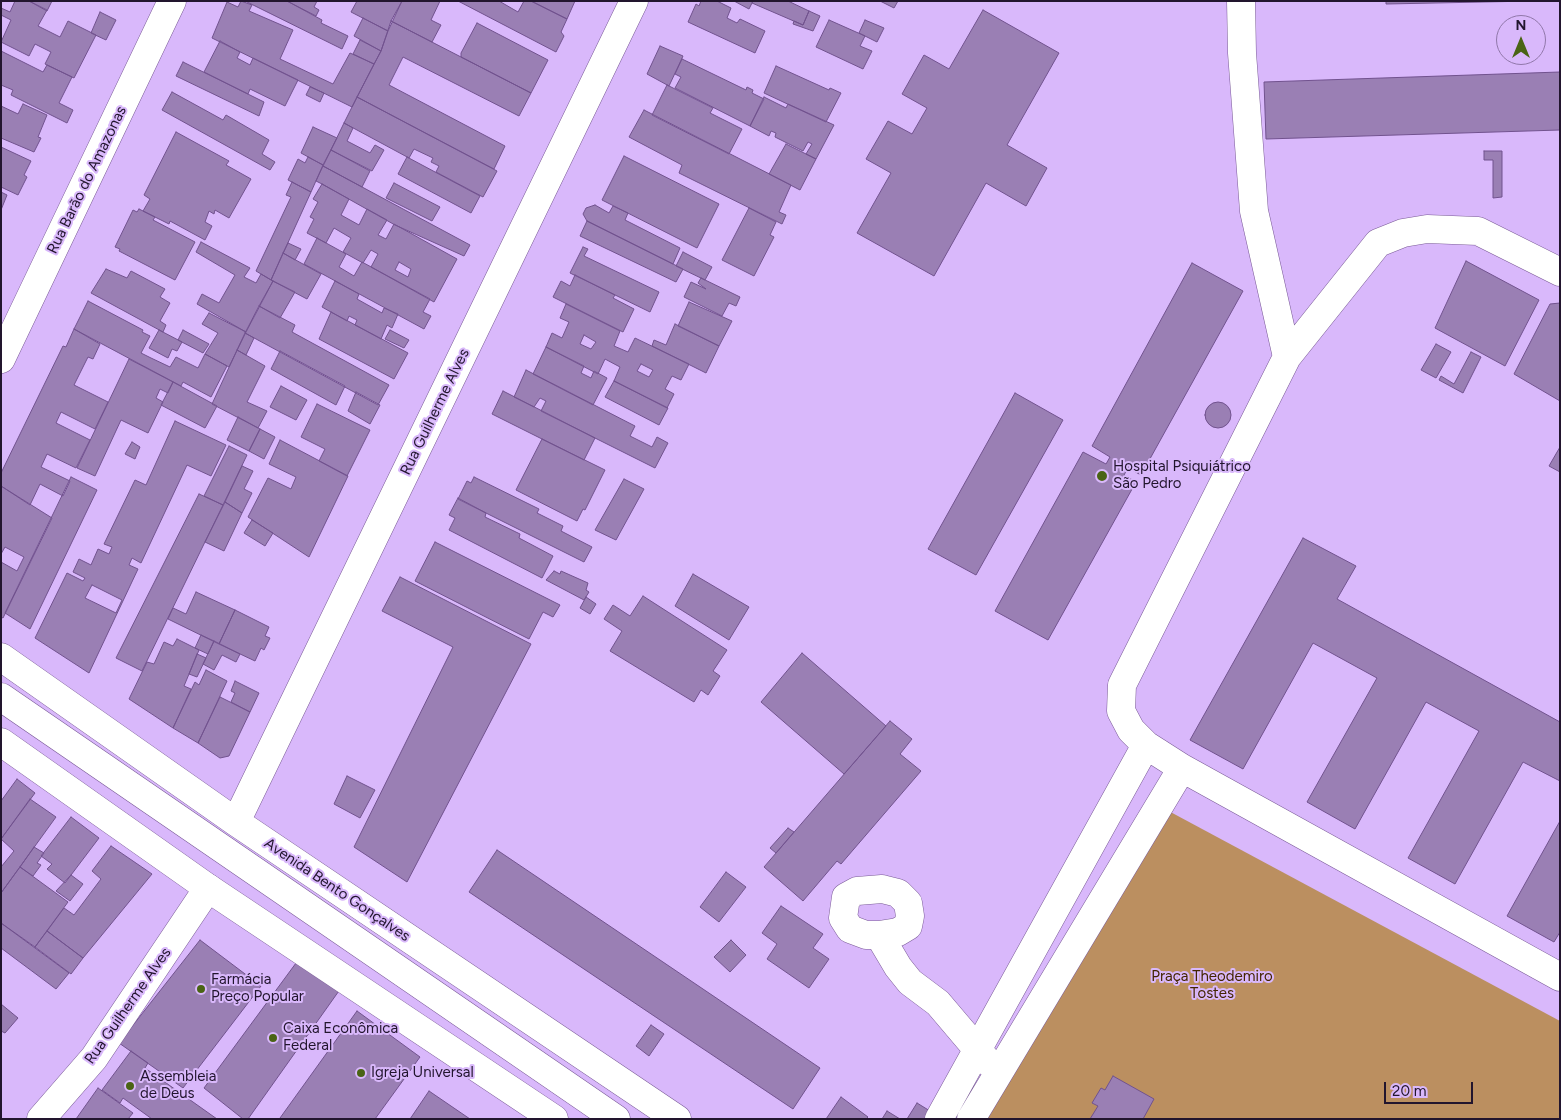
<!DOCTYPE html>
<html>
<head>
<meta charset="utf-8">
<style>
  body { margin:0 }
  #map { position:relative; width:1561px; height:1120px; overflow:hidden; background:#d9b8fb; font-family:Figtree,sans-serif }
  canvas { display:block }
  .frame { position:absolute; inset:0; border:2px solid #22152e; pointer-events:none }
  .north { position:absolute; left:1496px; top:15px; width:50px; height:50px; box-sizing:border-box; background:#d9b8fb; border:1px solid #9077a9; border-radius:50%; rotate:0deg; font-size:14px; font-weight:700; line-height:20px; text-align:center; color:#22152e }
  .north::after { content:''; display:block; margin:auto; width:18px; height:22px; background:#4a6415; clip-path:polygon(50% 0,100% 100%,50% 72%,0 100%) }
  .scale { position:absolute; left:1384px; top:1082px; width:89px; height:22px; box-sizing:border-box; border:2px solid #22152e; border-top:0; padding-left:6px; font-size:15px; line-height:18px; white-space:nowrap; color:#22152e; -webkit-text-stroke:4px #d9b8fb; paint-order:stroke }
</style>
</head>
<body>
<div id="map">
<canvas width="1561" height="1120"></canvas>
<div class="frame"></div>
<div class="north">N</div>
<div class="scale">20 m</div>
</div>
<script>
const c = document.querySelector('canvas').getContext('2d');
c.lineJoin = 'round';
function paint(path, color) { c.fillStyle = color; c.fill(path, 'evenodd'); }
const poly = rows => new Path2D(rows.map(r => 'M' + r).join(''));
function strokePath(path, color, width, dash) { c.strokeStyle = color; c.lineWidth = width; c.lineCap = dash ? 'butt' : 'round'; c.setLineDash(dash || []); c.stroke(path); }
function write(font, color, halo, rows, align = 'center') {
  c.font = font + ' Figtree,sans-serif'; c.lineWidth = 4; c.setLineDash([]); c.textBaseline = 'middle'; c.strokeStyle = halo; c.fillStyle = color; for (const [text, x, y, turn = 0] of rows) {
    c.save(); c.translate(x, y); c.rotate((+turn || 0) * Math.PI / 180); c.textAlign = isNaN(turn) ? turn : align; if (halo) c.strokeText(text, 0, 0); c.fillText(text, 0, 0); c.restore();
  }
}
const green = poly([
  [1163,808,1560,1021,1560,1119,977,1119]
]);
const building = poly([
  [15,1,29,1,47,10,38,26,60,37,68,21,96,35,74,78,45,64,51,52,35,44,29,56,1,42,11,20,1,15,1,8,10,12,15,1],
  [29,1,52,1,47,11,29,1],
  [241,1,252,5,249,11,293,30,280,59,333,84,350,53,374,64,352,107,212,38,227,2,238,7,241,1],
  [245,1,287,1,322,20,321,23,348,36,342,49,245,1],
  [287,1,317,1,314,7,319,10,316,16,287,1],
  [357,1,402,1,388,31,351,12,357,1],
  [402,1,440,1,431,20,441,25,432,42,391,21,402,1],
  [458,1,499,1,518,12,524,1,531,1,567,19,561,32,564,36,556,52,458,1],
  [531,1,575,1,567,19,531,1],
  [701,1,717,1,731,8,727,18,737,23,740,19,765,31,755,53,688,22,696,4,699,6,701,1],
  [734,1,753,1,749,9,734,1],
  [753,1,788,1,809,11,803,25,752,3,753,1],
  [880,1,898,1,894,8,880,1],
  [1386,1,1532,1,1386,4,1386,1],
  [983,10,1059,53,1007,145,1047,168,1026,206,986,183,934,276,857,233,891,173,866,159,888,121,912,134,927,108,902,94,924,55,949,69,983,10],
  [809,11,820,16,813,31,793,24,794,21,803,25,809,11],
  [100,12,116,20,106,40,91,33,100,12],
  [363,18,388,31,381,51,354,36,363,18],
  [829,20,865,36,860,46,872,51,863,69,816,47,829,20],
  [865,20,884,28,877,42,859,33,865,20],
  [391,21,531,93,519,116,403,57,389,85,505,146,494,169,357,97,381,51,391,21],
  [477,23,548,60,531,93,461,57,461,53,477,23],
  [360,40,381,51,374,64,353,54,360,40],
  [220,41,240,52,237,58,250,65,253,58,298,80,285,106,250,89,248,94,204,72,220,41],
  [660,46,683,56,669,86,647,74,660,46],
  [1,51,43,72,47,65,72,77,59,103,73,110,67,123,11,95,13,90,1,85,1,51],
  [682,59,746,90,747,87,753,90,752,93,764,99,750,126,675,88,681,77,675,74,682,59],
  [183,62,264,102,259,116,176,76,183,62],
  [776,66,829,90,830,88,841,93,826,122,764,93,776,66],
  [1560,72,1560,130,1266,139,1264,82,1560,72],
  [667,85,713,108,710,113,742,129,729,154,652,115,667,85],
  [310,87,324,93,320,102,306,95,310,87],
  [172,92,223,120,226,115,269,140,262,154,275,162,270,170,162,110,172,92],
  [357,97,497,171,483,197,436,172,439,166,431,162,433,158,414,149,409,158,344,123,357,97],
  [764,97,786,108,788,104,834,125,816,159,806,154,812,144,808,142,803,151,775,137,776,133,771,131,769,136,750,126,764,97],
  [23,104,47,115,38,137,41,138,34,152,1,138,1,106,18,114,23,104],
  [644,110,791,185,779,212,786,215,782,224,679,173,682,165,629,137,644,110],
  [344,123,353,128,347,141,370,153,375,145,384,150,372,171,331,150,344,123],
  [313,127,337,138,323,165,301,153,313,127],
  [176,132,229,161,226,165,251,179,229,218,215,210,214,214,209,211,205,222,212,226,205,240,170,221,169,224,143,211,150,199,144,195,176,132],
  [786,144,816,159,800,190,769,174,786,144],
  [1,147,31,161,24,175,27,177,18,195,1,187,1,147],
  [331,150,370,171,362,187,323,166,331,150],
  [1484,151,1502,151,1502,197,1493,198,1493,160,1484,160,1484,151],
  [624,156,719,204,697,248,602,200,624,156],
  [308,157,323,165,311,192,288,180,298,159,305,163,308,157],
  [407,157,480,196,471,213,398,174,407,157],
  [323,166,470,245,464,256,395,225,322,184,316,181,323,166],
  [292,182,311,192,271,280,256,271,291,197,286,195,292,182],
  [394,183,440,207,432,221,386,198,394,183],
  [322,184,349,199,341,215,359,225,367,209,387,220,378,235,386,239,394,224,457,259,434,302,371,267,378,254,371,250,363,263,343,252,351,238,334,228,326,243,307,233,314,219,310,217,318,202,313,199,322,184],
  [399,262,411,269,408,277,395,270,399,262],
  [1,192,7,195,1,210,1,192],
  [595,205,609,213,613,206,628,213,625,220,680,248,673,264,587,221,583,214,586,208,595,205],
  [749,208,776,222,770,235,774,237,754,276,722,260,749,208],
  [139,209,155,217,153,220,195,242,175,280,119,251,120,249,115,247,133,210,137,212,139,209],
  [587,221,683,269,676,282,580,236,587,221],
  [317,238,346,254,339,267,354,276,362,262,430,299,423,312,431,316,424,329,304,264,317,238],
  [201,242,250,268,244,277,256,283,261,274,273,281,246,332,197,304,202,294,219,303,235,275,196,252,201,242],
  [288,243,301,249,295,260,283,253,288,243],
  [583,247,588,249,584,256,659,292,650,312,570,273,583,247],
  [683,252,712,267,705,280,676,266,683,252],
  [283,253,321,274,307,299,271,280,283,253],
  [1466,261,1539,300,1505,366,1435,328,1466,261],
  [1192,263,1243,291,1141,475,1128,468,1124,475,1136,482,1048,640,995,611,1083,452,1106,464,1110,457,1092,446,1192,263],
  [106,269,127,278,131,271,165,289,160,297,170,303,160,321,166,325,163,332,91,293,106,269],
  [575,275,615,295,613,298,634,309,623,332,553,297,561,281,570,286,575,275],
  [701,278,740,297,736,306,729,303,722,316,684,297,691,282,706,289,698,283,701,278],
  [273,281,295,292,280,318,259,306,273,281],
  [335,281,359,294,357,299,382,313,384,308,398,314,392,328,387,325,381,339,355,325,357,320,349,316,347,321,322,307,335,281],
  [88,301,143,330,142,332,150,336,141,353,151,358,170,367,176,357,198,368,205,354,227,366,211,397,183,382,181,386,74,329,88,301],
  [689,302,732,321,719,346,678,326,689,302],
  [1560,303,1560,401,1514,374,1550,304,1560,303],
  [566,304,620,331,614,346,628,352,635,338,689,364,681,380,672,376,665,389,674,394,667,408,614,381,620,367,605,359,598,374,546,347,552,333,562,338,569,322,560,318,566,304],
  [584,335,596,342,591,349,580,344,584,335],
  [641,364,653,370,649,377,637,371,641,364],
  [259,306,295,325,292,332,389,385,378,405,245,333,259,306],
  [331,312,408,353,394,379,319,339,331,312],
  [209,313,246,332,229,367,205,354,218,333,202,324,209,313],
  [675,324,719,346,706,373,652,346,654,340,666,345,675,324],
  [74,329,100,344,93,359,88,357,74,385,108,402,95,429,61,412,56,423,90,440,76,468,47,454,41,467,70,481,63,496,40,484,30,505,1,486,1,473,63,346,66,347,74,329],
  [159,330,182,342,177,351,172,349,168,358,149,348,159,330],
  [183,330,209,344,203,353,178,340,183,330],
  [390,330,409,340,404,348,385,339,390,330],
  [245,333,254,338,246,355,237,350,245,333],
  [1436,344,1451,352,1436,378,1421,370,1436,344],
  [546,347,584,366,581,373,591,378,594,371,607,378,593,405,533,374,546,347],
  [237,350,265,366,247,402,267,411,258,428,212,404,237,350],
  [280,351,345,386,336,405,271,369,280,351],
  [1471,352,1481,357,1463,393,1439,380,1441,376,1454,384,1471,352],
  [129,359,173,382,168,393,160,389,156,398,163,402,148,433,121,420,95,476,77,468,129,359],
  [526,370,635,426,630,436,652,447,657,437,668,443,655,468,541,411,546,401,540,398,534,407,514,397,526,370],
  [614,381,668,408,659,425,605,397,614,381],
  [173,382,217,406,205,428,161,405,173,382],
  [281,386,307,400,296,420,270,407,281,386],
  [503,391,595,438,584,460,492,414,503,391],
  [356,392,380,405,370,424,348,411,356,392],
  [1015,393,1063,420,976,575,928,549,1015,393],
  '1205 415a13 13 0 1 1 26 0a13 13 0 1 1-26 0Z',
  [317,404,370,430,347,476,319,461,325,449,301,437,317,404],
  [238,417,260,429,249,451,227,440,238,417],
  [175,421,226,445,211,476,187,465,141,563,132,558,129,565,138,569,89,673,35,638,67,573,83,581,85,578,73,572,79,559,91,565,98,549,109,554,112,547,104,544,135,480,146,485,175,421],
  [260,429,275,437,264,459,249,451,260,429],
  [542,439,605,470,585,510,583,509,577,521,516,490,542,439],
  [280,440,348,476,309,557,248,517,268,478,291,489,296,477,269,464,280,440],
  [132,442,140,447,135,459,125,454,132,442],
  [229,446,247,455,223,505,204,496,229,446],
  [1560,447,1560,472,1549,466,1560,447],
  [242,466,253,471,244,489,252,493,242,513,225,502,242,466],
  [71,477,97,490,30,629,5,613,71,477],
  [474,477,539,509,537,513,563,526,561,531,592,547,584,562,458,499,467,481,471,483,474,477],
  [624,479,644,489,616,540,595,530,624,479],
  [1,486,52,518,3,618,1,617,1,562,17,571,24,557,5,547,1,554,1,486],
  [199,494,223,505,142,671,116,658,199,494],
  [458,498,486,513,485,517,520,534,519,538,553,556,542,578,449,530,455,518,449,515,458,498],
  [225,502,242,513,224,551,205,542,225,502],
  [252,520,273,533,265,546,244,533,252,520],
  [1303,538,1356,566,1337,599,1560,722,1560,781,1523,762,1455,884,1408,858,1479,731,1426,702,1355,829,1307,802,1377,678,1313,643,1243,769,1190,740,1303,538],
  [435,542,560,605,553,617,543,612,529,639,415,581,435,542],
  [554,571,560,574,561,571,588,583,586,590,589,592,584,600,546,580,554,571],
  [693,574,749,607,729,640,675,606,693,574],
  [400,577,531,644,407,882,354,847,453,647,382,611,400,577],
  [92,585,122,600,116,613,85,598,92,585],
  [196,592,235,610,219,644,168,619,173,608,186,614,196,592],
  [643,596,727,650,713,671,720,676,708,695,701,690,694,702,610,651,622,631,604,619,613,605,630,616,643,596],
  [586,597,596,604,590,614,580,608,586,597],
  [235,610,269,627,265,636,270,638,264,650,261,648,255,661,219,644,235,610],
  [201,635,214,641,208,654,195,648,201,635],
  [177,639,199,650,184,686,191,689,173,728,129,699,147,662,154,664,164,642,173,646,177,639],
  [214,641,240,654,236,662,222,655,214,670,203,664,214,641],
  [802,653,886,726,844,774,761,702,802,653],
  [197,654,206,658,197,677,189,674,197,654],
  [206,670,227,681,198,743,173,728,195,682,199,685,206,670],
  [235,681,259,693,250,712,231,702,235,693,231,691,235,681],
  [220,697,250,712,229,756,220,758,198,743,220,697],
  [890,721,912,739,900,754,921,771,841,864,837,861,803,901,764,867,890,721],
  [347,776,375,790,360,818,334,804,347,776],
  [17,779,35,793,1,839,1,801,17,779],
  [30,799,56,817,1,893,1,867,14,851,1,839,30,799],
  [71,817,99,838,65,883,47,869,52,864,41,856,71,817],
  [1560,821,1560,932,1554,942,1507,916,1560,821],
  [788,828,794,832,776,853,770,848,788,828],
  [111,846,152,874,83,958,47,931,64,908,74,915,101,879,92,871,111,846],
  [34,847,44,853,37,863,41,865,33,876,20,867,34,847],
  [497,850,820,1068,793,1109,469,892,497,850],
  [20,867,68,902,35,947,1,923,1,893,20,867],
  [726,872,746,887,719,922,700,907,726,872],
  [71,875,83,884,70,901,56,891,71,875],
  [781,906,823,934,813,948,829,959,809,988,767,959,777,944,762,933,781,906],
  [1,923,69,973,56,989,1,948,1,923],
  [47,931,83,958,71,974,35,947,47,931],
  [200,940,261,986,183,1088,119,1043,200,940],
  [731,940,746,955,730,972,714,957,731,940],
  [299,959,341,988,248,1119,243,1119,204,1088,299,959],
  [1,1004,18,1018,5,1033,1,1031,1,1004],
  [357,1011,420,1057,375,1119,282,1119,280,1118,357,1011],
  [651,1025,664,1034,649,1056,636,1046,651,1025],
  [131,1051,148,1063,145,1068,217,1119,152,1119,123,1098,120,1103,102,1090,131,1051],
  [1113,1076,1154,1099,1143,1119,1090,1119,1098,1106,1092,1103,1101,1088,1105,1090,1113,1076],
  [98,1088,133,1113,128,1119,76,1119,98,1088],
  [429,1091,470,1119,410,1119,429,1091],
  [841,1097,868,1117,866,1119,826,1119,841,1097],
  [917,1103,930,1111,925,1119,907,1119,917,1103],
  [887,1111,900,1119,882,1119,887,1111]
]);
const minor = poly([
  [1241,1,1242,53,1254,211,1287,357],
  [1560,272,1478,231,1427,229,1403,233,1378,243,1287,357,1122,685,1121,711,1131,730,1146,745,1182,768,1560,977],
  [1,697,616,1119],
  [882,889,898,893,908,903,910,916,908,926,898,932,879,935,866,935,850,929,843,918,846,897,857,891,882,889],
  [879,935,898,967,910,982,938,1003,988,1062],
  [41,1119,94,1058,208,888],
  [939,1119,1146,745],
  [971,1119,1182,768]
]);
const major = poly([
  [1,359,172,1],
  [1,657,236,822,677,1119],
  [1,742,208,888,554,1119],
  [236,822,634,1]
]);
const markers = [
  [1102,476,6,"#4a6415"],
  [201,989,5,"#4a6415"],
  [273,1038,5,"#4a6415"],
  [361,1073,5,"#4a6415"],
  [130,1086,5,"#4a6415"]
];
const streetNames = [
  ["Rua Barão do Amazonas",87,180,-64],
  ["Rua Guilherme Alves",435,412,-64],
  ["Avenida Bento Gonçalves",337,890,34],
  ["Rua Guilherme Alves",128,1006,-55]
];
const poiNames = [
  ["Hospital Psiquiátrico",1113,467],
  ["São Pedro",1113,484],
  ["Farmácia",211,980],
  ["Preço Popular",211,997],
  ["Caixa Econômica",283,1029],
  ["Federal",283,1046],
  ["Igreja Universal",371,1073],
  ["Assembleia",140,1077],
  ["de Deus",140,1094]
];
const parkNames = [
  ["Praça Theodemiro",1212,977],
  ["Tostes",1212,994]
];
paint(green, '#bb8f60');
paint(building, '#9a7fb4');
strokePath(building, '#71528e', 1);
strokePath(minor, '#7a5b97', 29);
strokePath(major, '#7a5b97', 29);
strokePath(minor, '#fff', 28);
strokePath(major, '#fff', 28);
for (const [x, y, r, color] of markers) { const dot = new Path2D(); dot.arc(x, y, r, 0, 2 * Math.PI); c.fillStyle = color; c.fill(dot); strokePath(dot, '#d9b8fb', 2); }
write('15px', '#22152e', '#d9b8fb', streetNames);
write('15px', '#22152e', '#d9b8fb', poiNames, 'left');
write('15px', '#432500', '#d9b8fb', parkNames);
</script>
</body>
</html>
